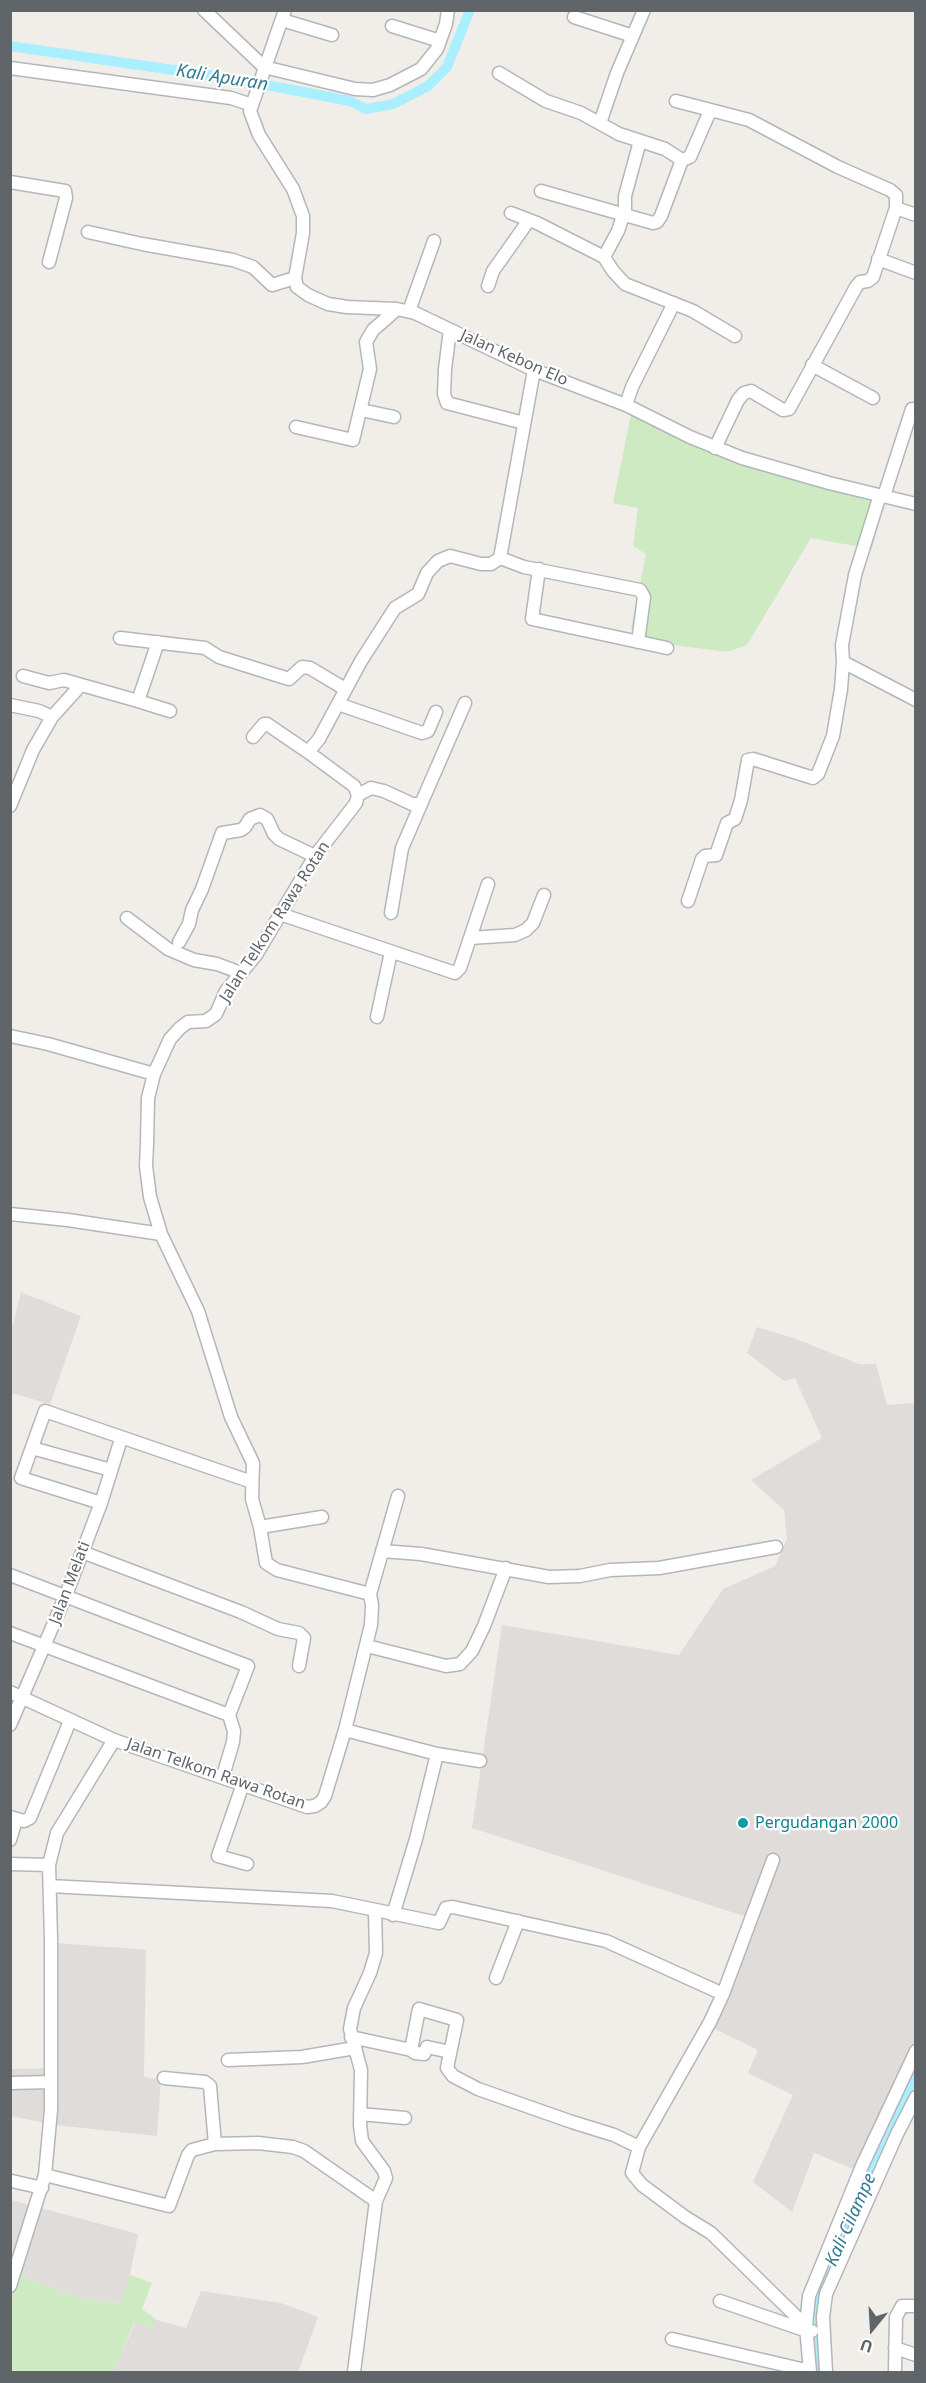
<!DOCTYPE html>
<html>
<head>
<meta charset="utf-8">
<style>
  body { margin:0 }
  #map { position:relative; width:926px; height:2383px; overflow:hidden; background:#f1ede8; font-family:"Noto Sans",sans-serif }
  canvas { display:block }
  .frame { position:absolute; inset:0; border:12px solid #5f6568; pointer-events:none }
  .north { position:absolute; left:842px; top:2299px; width:60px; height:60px; -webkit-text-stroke:4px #fff; paint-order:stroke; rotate:198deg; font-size:16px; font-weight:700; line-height:24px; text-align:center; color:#5f6568 }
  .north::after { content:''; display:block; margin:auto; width:21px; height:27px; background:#5f6568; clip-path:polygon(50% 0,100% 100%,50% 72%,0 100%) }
</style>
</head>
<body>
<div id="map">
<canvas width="926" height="2383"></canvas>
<div class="frame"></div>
<div class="north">U</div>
</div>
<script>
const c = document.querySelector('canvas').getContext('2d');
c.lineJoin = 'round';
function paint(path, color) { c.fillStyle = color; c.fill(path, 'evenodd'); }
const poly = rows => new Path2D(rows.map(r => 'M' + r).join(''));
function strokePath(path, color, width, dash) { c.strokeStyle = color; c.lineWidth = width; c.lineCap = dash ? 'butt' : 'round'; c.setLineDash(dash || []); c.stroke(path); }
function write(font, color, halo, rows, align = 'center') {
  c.font = font + ' "Noto Sans",sans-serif'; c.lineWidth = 4.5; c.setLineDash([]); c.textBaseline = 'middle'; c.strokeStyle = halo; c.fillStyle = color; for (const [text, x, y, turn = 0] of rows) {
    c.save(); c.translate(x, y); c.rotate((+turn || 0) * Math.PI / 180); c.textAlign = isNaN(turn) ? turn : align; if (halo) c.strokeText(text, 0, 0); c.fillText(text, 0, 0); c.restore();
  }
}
const industrial = poly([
  [21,1292,81,1316,50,1404,11,1393,11,1333],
  [757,1327,796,1339,859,1364,876,1364,887,1405,915,1403,916,2039,856,2170,814,2153,792,2212,753,2182,793,2095,748,2073,758,2050,715,2029,750,1918,472,1828,502,1625,679,1655,723,1589,775,1566,787,1539,784,1510,751,1480,822,1438,795,1378,784,1381,747,1353],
  [57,1943,146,1950,144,2077,161,2080,157,2136,55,2125,11,2116,10,2069,54,2068],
  [11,2200,138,2234,130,2275,120,2304,76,2296,20,2276,11,2303],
  [201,2291,281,2303,318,2317,298,2372,113,2372,135,2323,154,2328,157,2320,186,2328]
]);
const green = poly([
  [632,410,668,428,885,498,872,549,811,538,747,645,727,652,651,642,631,629,646,554,633,546,638,508,613,503],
  [130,2275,152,2283,142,2309,157,2320,154,2328,134,2323,113,2372,11,2372,11,2303,20,2276,76,2296,119,2304]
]);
const canal = poly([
  [10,46,235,79,350,101,366,109,393,104,428,86,447,67,470,10],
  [816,2372,812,2309,822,2278,916,2072]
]);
const minor = poly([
  [204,10,264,67,355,89,373,90,390,85,421,69,437,49,446,24,448,10],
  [285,10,250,111,259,135,293,189,303,216,303,233,295,278,297,287,308,295,328,304,347,307,397,309,415,313,534,370,626,405,690,437,742,458,829,483,916,504],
  [574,17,633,36],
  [282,20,332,35],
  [392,26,440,41],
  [10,68,231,98,252,105],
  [499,73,546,101,581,113,619,134,665,149,682,160,690,157,710,111],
  [676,101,749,120,838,167,890,190,896,195,896,208,916,215],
  [600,123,617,73,644,10],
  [640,141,625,196,625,210,618,231,604,257,613,271,625,284,693,311,735,336],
  [10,182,65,191,66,198,49,262],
  [541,191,653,223,657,222,661,216,682,160],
  [511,213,537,223,604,257],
  [88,232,142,244,233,260,253,267,272,285,295,278],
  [878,259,916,273],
  [488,286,493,271,529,220],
  [409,311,434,241],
  [450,330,445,369,444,394,447,403,524,423],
  [812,365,873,398],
  [626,405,632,387,674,303],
  [361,410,394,417],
  [296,427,353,440,370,369,366,342,373,330,397,309],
  [715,448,738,400,744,393,751,391,783,410,789,409,856,287,860,282,868,281,873,277,896,208],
  [884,496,912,409],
  [500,558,524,567,640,590,644,597,638,642],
  [539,569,532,619,667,648],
  [120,638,205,648,219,657,289,679,302,667,310,668,345,689],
  [843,662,916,700],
  [23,676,49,683,64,680,138,701,158,642],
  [138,701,170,711],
  [338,704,422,733,428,731,436,712],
  [10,705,39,711,52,717],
  [253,737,264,724,267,724,308,752],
  [358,795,371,788,384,791,412,804,421,804,465,703],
  [10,806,33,750,52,717,80,686],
  [688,901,702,859,705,856,716,855,727,823,735,819,741,800,748,760,753,759,810,777,813,778,818,774,833,736,841,689,843,662,842,645,855,575,880,495],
  [391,913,402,848,421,804],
  [280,914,455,973,460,968,488,884],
  [127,918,168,949,194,960,217,964,241,973],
  [470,938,515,935,526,930,533,923,544,895],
  [179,942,189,924,192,910,202,889,222,833,241,830,245,827,250,819,260,815,267,819,274,834,279,839,315,856],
  [377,1017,391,952],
  [10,1036,48,1044,154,1074],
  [10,1214,68,1220,161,1234],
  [32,1448,111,1470],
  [101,1503,21,1478,45,1411,252,1482],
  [260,1527,322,1517],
  [382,1551,421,1554,549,1577,580,1576,610,1570,659,1568,776,1547],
  [82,1552,241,1612,278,1629,299,1633,304,1638,299,1666],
  [10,1575,248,1666,229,1715,234,1731,233,1742,223,1776],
  [370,1594,398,1496],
  [10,1633,229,1715],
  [367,1646,446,1666,460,1664,472,1651,484,1626,506,1568],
  [10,1692,114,1740],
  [10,1725,66,1595,101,1503,121,1439],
  [345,1730,437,1754,480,1761],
  [243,1784,218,1856,247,1864],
  [10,1817,24,1821,30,1818,70,1721],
  [10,1840,16,1820],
  [773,1860,723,1994,710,2022,639,2147,632,2173,642,2185,685,2217,711,2233,806,2326],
  [10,1864,49,1865],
  [50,1886,332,1901,439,1923,446,1908,453,1907,606,1941,723,1994],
  [393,1915,416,1839,437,1754],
  [496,1978,518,1921],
  [351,2037,411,2050,415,2053,424,2054,427,2047,450,2052],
  [411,2050,419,2009,457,2020,447,2068,453,2076,478,2089,572,2122,614,2135,639,2147],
  [228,2060,302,2057,355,2048],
  [164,2078,205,2082,210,2086,215,2144],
  [10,2083,51,2082],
  [360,2114,405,2118],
  [45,2175,169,2206,188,2155,192,2150,215,2144,258,2143,293,2147,304,2151,376,2201],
  [12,2181,42,2188],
  [10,2286,45,2175,51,2110,51,1939,49,1865,57,1833,114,1740,307,1807,315,1806,321,1802,325,1796,345,1730,371,1625,372,1605,370,1594,277,1570,266,1563,260,1527,252,1499,253,1463,231,1417,198,1311,161,1234,150,1197,146,1166,147,1144,148,1098,154,1074,170,1039,180,1028,188,1022,206,1021,216,1014,226,991,256,955,315,856,356,803,358,795,354,786,308,752,319,739,361,661,395,608,418,594,427,573,438,561,450,556,481,564,491,564,500,558,534,370],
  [720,2301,807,2331,812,2331],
  [672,2339,810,2371],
  [895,2348,916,2355],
  [354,2372,376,2201,386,2178,384,2171,362,2141,360,2125,361,2070,350,2029,354,2008,370,1973,376,1953,375,1911],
  [810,2372,806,2326,809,2296,862,2166,916,2051],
  [826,2372,823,2317,826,2294,897,2134,916,2097],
  [895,2372,896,2317,902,2306,916,2306]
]);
const markers = [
  [743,1823,6,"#0f9aa8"]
];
const streetNames = [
  ["Jalan Kebon Elo",514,358,24],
  ["Jalan Telkom Rawa Rotan",275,922,-57],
  ["Jalan Melati",70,1583,-69],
  ["Jalan Telkom Rawa Rotan",216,1774,19]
];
const cultureNames = [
  ["Pergudangan 2000",755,1823]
];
const waterNames = [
  ["Kali Apuran",222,78,9],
  ["Kali Cilampe",851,2220,-66]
];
paint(industrial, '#e0dcda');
paint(green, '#cdeac3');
strokePath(canal, '#aaefff', 10);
strokePath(minor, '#b3b7ba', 15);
strokePath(minor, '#fff', 12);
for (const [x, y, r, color] of markers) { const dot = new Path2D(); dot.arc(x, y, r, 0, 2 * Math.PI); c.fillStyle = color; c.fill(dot); strokePath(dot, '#fff', 2); }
write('16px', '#5f6568', '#fff', streetNames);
write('16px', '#0d838f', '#fff', cultureNames, 'left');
write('italic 18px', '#347a94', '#fff', waterNames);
</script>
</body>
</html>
